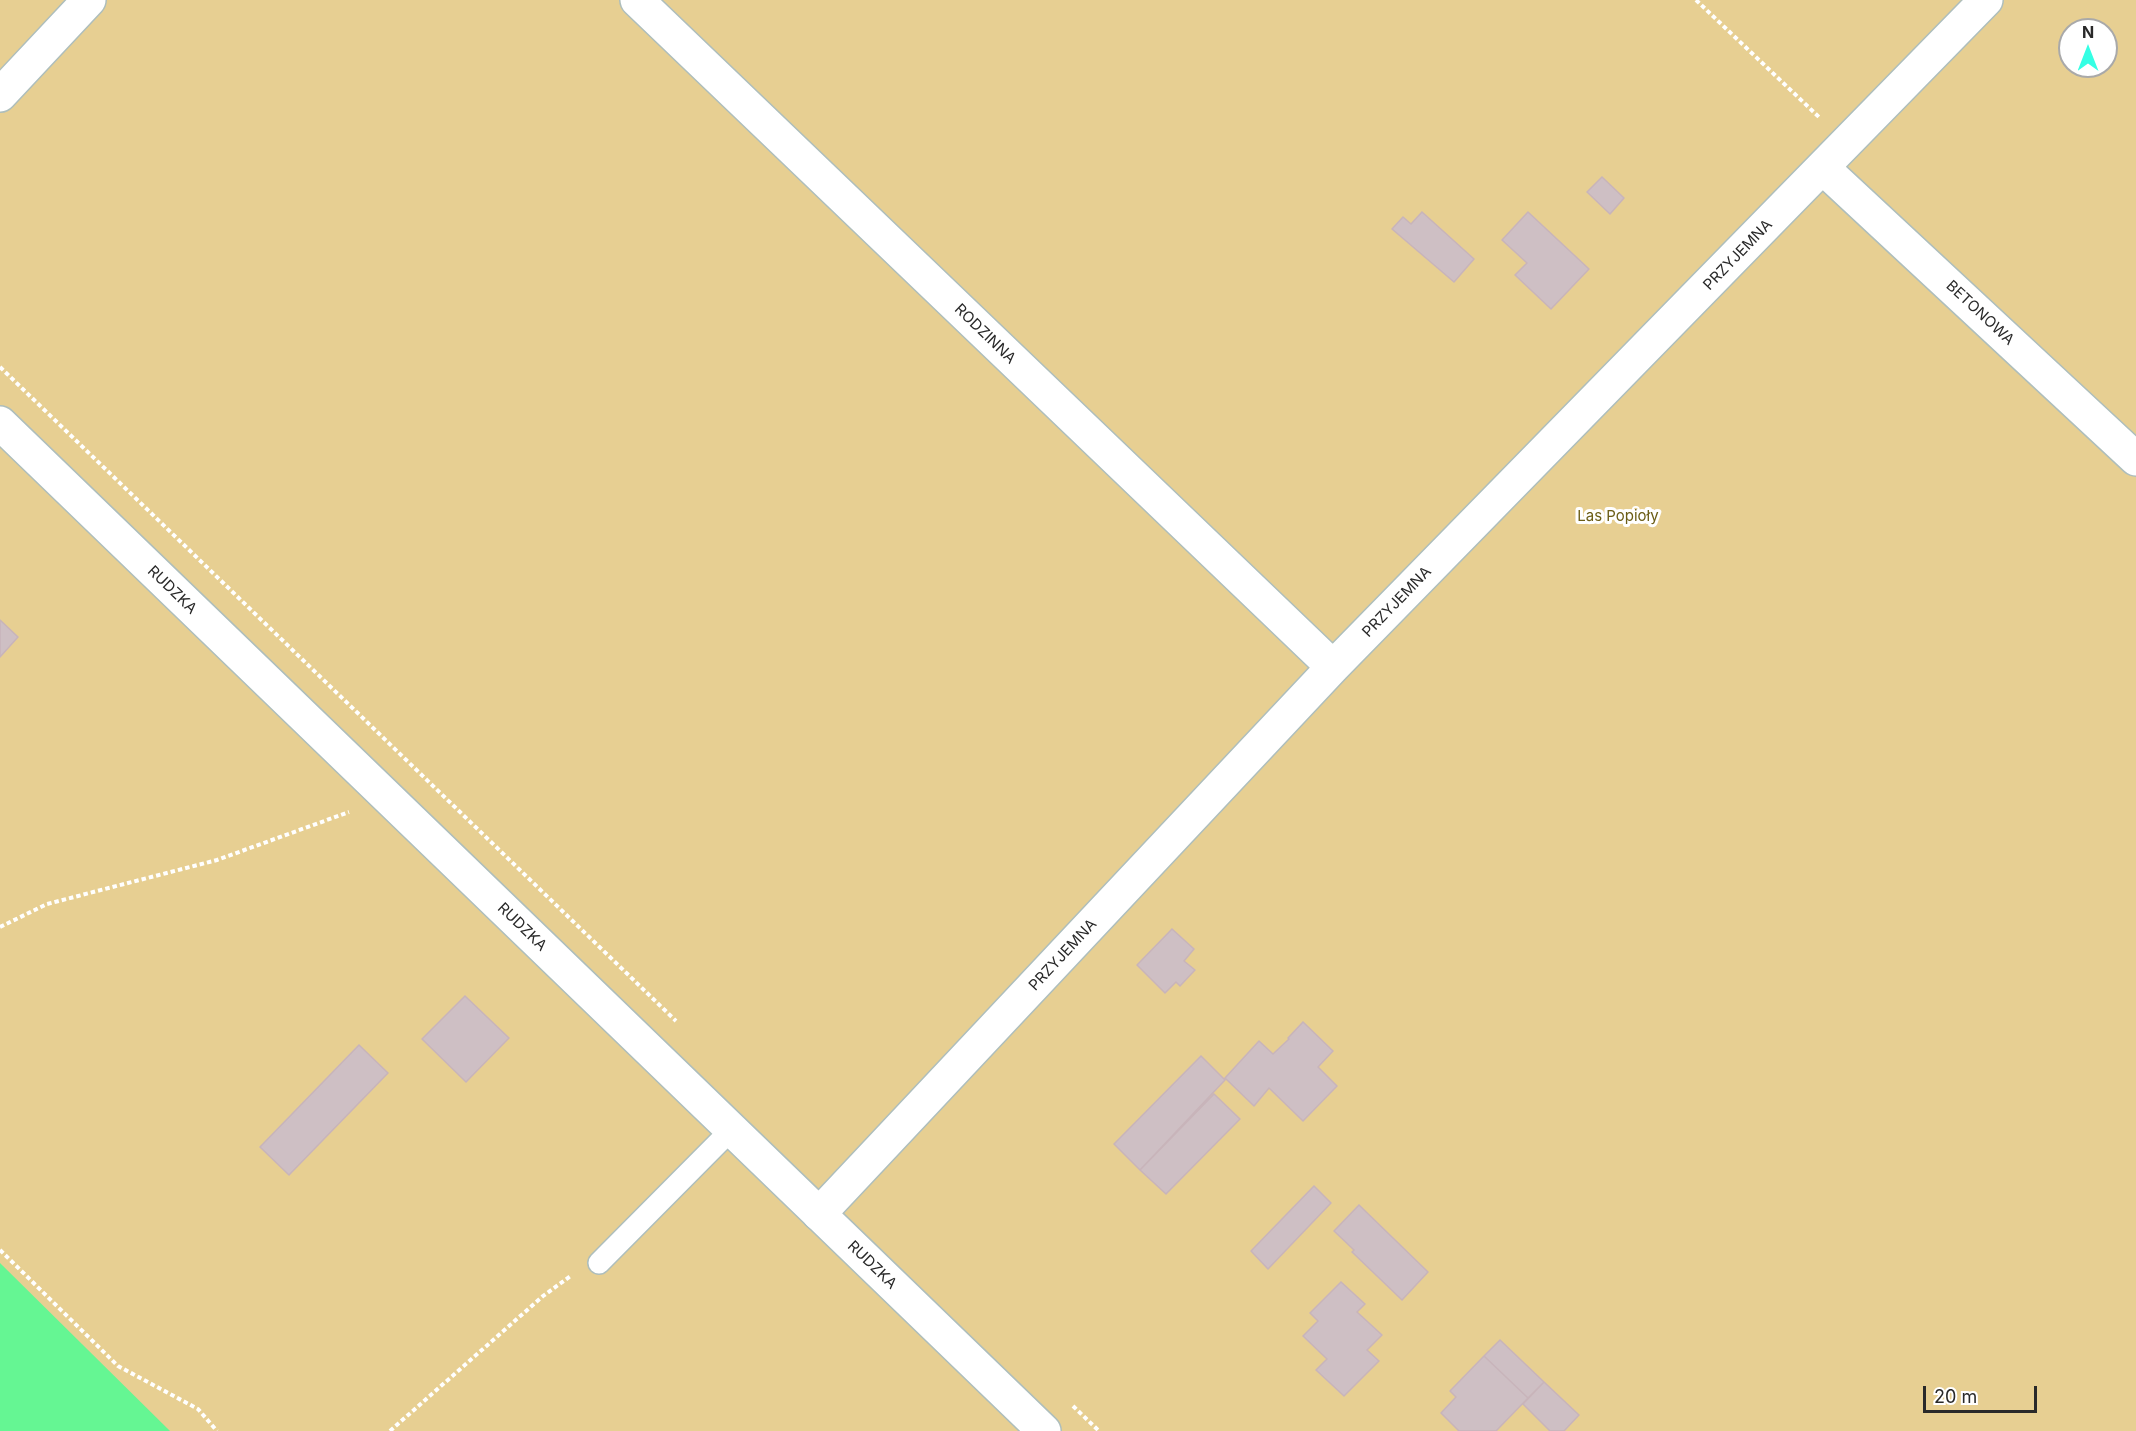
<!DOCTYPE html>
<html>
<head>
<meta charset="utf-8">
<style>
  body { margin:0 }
  #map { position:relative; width:2136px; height:1431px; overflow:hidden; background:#eddae1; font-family:Inter,sans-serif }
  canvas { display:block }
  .north { position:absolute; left:2058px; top:18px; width:60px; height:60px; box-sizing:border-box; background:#fff; border:2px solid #a9a9a9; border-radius:50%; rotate:0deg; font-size:16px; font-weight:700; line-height:24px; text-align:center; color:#292929 }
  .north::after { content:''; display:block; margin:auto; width:21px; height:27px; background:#35ffe4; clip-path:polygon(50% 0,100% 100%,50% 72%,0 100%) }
  .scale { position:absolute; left:1923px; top:1386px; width:114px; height:27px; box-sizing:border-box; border:3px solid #292929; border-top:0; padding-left:8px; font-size:18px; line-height:21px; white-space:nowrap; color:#292929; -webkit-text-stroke:4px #fff; paint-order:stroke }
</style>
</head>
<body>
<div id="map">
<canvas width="2136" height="1431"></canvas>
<div class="north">N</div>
<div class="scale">20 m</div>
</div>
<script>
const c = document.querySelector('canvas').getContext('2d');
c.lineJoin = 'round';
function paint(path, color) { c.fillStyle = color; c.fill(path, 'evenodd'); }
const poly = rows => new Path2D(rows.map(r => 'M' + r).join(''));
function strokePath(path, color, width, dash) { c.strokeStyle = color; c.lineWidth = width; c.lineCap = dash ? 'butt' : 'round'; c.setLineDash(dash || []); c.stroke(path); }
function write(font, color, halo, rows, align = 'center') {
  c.font = font + ' Inter,sans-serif'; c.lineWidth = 6; c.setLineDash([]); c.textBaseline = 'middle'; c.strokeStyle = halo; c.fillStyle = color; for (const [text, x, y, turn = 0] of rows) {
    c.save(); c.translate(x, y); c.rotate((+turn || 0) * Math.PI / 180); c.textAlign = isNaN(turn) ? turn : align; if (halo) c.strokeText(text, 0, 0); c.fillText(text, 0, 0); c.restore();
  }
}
const green = poly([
  [0,0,2136,0,2136,1431,0,1431],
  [2070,30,2106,30,2106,66,2070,66]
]);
const water = poly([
  [0,1263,170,1431,0,1431]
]);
const building = poly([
  [1602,177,1624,198,1610,214,1587,192,1602,177],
  [1422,212,1474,259,1454,282,1392,229,1403,217,1411,224,1422,212],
  [1528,212,1589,269,1551,309,1515,275,1527,263,1502,240,1528,212],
  [0,620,18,637,0,657,0,620],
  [1172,929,1194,949,1184,961,1195,970,1180,986,1176,982,1165,993,1137,965,1172,929],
  [465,996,509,1038,466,1082,422,1039,465,996],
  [1303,1022,1333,1051,1318,1067,1337,1086,1303,1121,1269,1088,1254,1106,1225,1078,1259,1041,1273,1054,1289,1039,1288,1038,1303,1022],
  [359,1045,388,1073,289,1175,260,1147,359,1045],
  [1201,1056,1225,1080,1140,1170,1114,1144,1201,1056],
  [1214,1094,1240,1119,1166,1194,1140,1170,1214,1094],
  [1314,1186,1331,1203,1268,1269,1251,1251,1314,1186],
  [1359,1205,1428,1272,1402,1300,1352,1252,1354,1250,1334,1231,1359,1205],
  [1341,1282,1365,1304,1357,1312,1382,1335,1367,1350,1379,1361,1344,1396,1316,1370,1327,1359,1303,1336,1318,1321,1310,1313,1341,1282],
  [1500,1340,1544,1382,1528,1398,1484,1356,1500,1340],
  [1484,1356,1528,1398,1496,1431,1459,1431,1441,1413,1456,1397,1450,1391,1484,1356],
  [1544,1382,1579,1415,1564,1431,1550,1431,1523,1404,1544,1382]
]);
const path = poly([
  [1696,0,1820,118],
  [0,367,676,1021],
  [0,927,47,904,217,860,349,812],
  [0,1250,118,1366,198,1409,217,1431],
  [1073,1406,1099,1431],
  [390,1431,543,1296,572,1275]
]);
const lane = poly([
  [599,1263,731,1130]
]);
const street = poly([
  [637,0,1333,667],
  [0,95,89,0],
  [1823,168,2136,459],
  [819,1214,1333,667,1986,0]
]);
const secondary = poly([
  [0,423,1044,1431]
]);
const streetNames = [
  ["PRZYJEMNA",1738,255,-46],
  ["BETONOWA",1980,313,43],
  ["RODZINNA",985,334,44],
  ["RUDZKA",172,590,44],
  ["PRZYJEMNA",1397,602,-46],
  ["RUDZKA",522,927,44],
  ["PRZYJEMNA",1063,955,-47],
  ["RUDZKA",872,1265,44]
];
const parkNames = [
  ["Las Popioły",1618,516]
];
paint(green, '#e7cf92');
paint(water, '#65f693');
paint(building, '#cebfc4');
strokePath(building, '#c8b4ba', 1.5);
strokePath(lane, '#aebebc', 24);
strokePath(street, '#aebebc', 36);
strokePath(secondary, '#aebebc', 36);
strokePath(path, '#fff', 4, [4.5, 3]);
strokePath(lane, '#fff', 21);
strokePath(street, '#fff', 33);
strokePath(secondary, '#fff', 33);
write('15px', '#292929', '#fff', streetNames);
write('15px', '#6b5d15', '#fff', parkNames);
</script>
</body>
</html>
